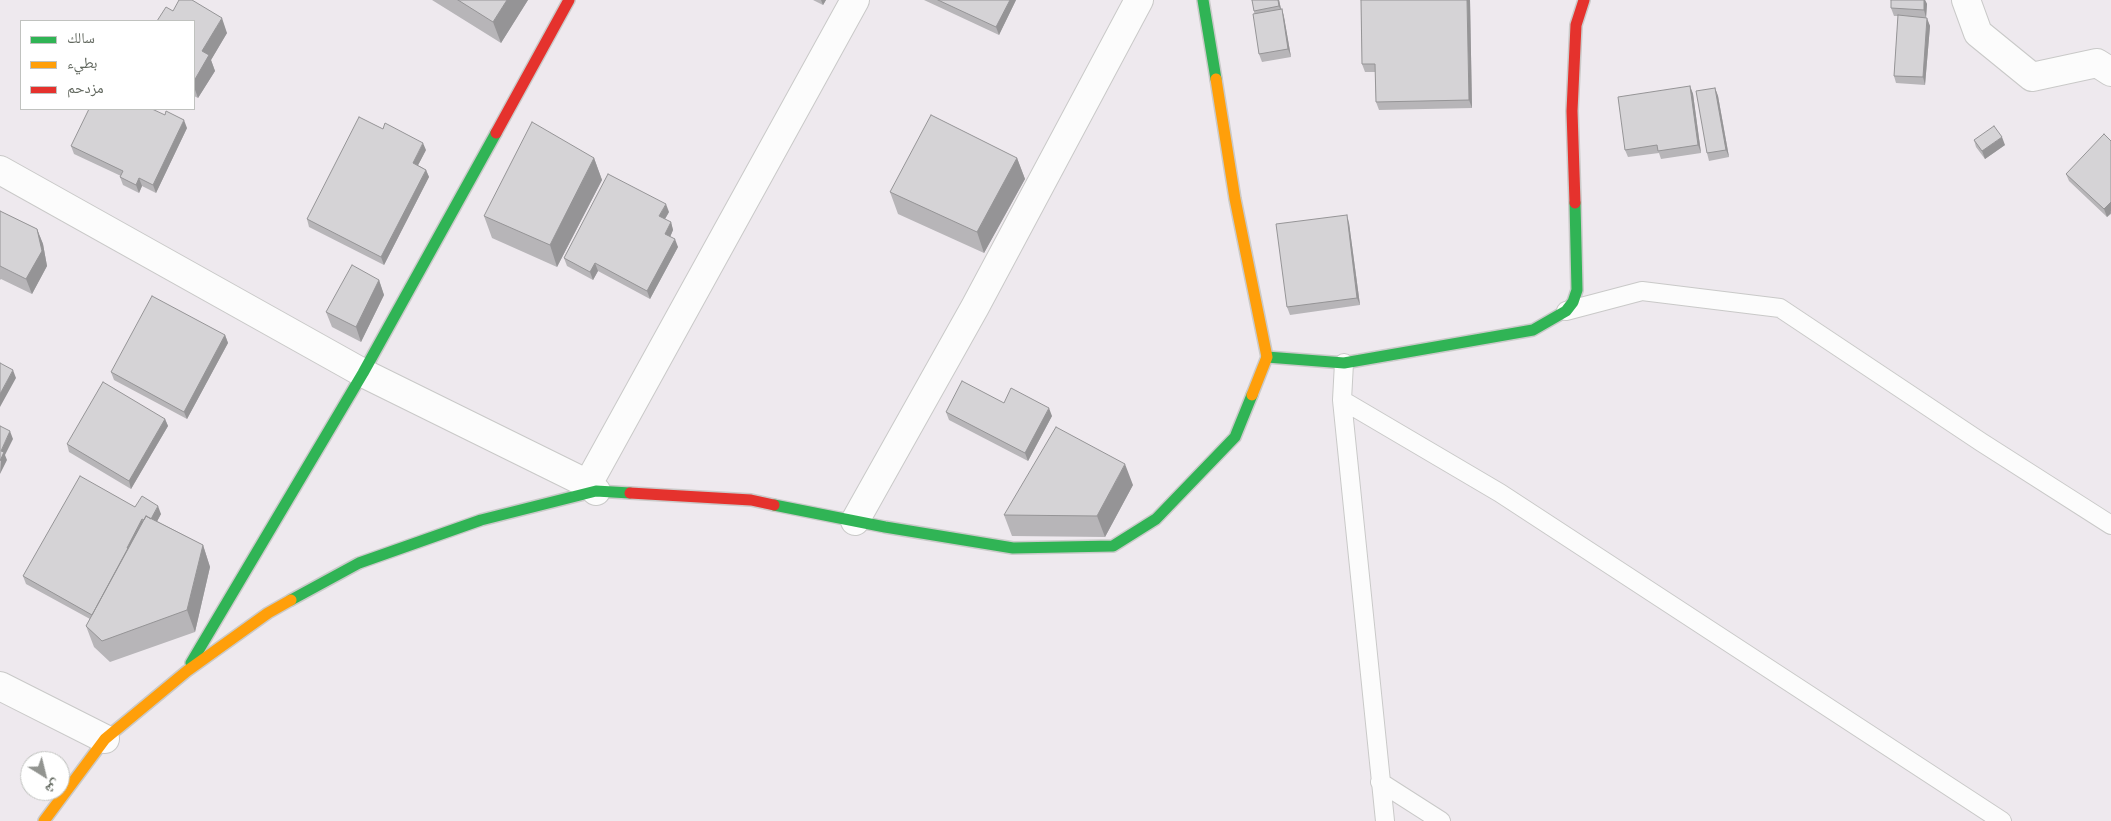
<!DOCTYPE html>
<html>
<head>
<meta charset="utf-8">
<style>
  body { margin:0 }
  #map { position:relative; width:2111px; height:821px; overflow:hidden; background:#eee9ee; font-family:Raleway,"Noto Naskh Arabic",sans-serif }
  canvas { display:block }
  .legend { position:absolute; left:20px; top:20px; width:175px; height:90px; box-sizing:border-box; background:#fff; border:1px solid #c0c2bf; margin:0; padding:6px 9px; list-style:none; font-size:15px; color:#61675e }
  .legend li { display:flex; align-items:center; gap:10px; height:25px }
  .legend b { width:25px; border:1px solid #c0c2bf }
  .north { position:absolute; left:20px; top:751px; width:50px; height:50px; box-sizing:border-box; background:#fff; border:1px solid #c0c2bf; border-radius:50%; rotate:144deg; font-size:14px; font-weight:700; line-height:20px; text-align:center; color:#61675e }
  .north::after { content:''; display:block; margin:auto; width:18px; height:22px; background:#929490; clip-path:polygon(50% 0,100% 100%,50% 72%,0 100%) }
</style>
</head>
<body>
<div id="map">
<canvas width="2111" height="821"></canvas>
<ul class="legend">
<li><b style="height:6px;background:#30b455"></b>سالك</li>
<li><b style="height:6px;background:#ff9f0a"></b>بطيء</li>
<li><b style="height:6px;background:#e5322d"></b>مزدحم</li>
</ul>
<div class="north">ش</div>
</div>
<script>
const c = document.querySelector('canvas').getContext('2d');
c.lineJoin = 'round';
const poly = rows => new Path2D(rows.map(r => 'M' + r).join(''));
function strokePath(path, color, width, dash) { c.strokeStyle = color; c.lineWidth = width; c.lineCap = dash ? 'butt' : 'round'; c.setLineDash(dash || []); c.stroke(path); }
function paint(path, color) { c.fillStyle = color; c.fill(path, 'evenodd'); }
const lane = poly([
  [1566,311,1642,291,1780,308,1981,442,2111,525],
  [1344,363,1342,400,1385,821],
  [1342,400,1500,493,2002,821],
  [1380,782,1441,821]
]);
const street = poly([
  [1966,0,1978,33,2032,77,2097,63,2111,72],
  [0,170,363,373,588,484],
  [596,491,588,484,855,0],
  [855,521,975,307,1139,0],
  [0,686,105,739]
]);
const fast = poly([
  [1203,0,1216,79],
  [1267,357,1344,363,1533,330,1566,311,1573,302,1577,290,1575,203],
  [774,505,885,527,1013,548,1113,546,1156,519,1235,437,1252,395],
  [291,600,359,563,481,520,596,491,630,493],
  [191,663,363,373,496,133]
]);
const slow = poly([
  [1216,79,1235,199,1267,357,1252,395],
  [44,821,105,739,187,671,268,613,291,600]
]);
const jam = poly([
  [496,133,569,0],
  [1575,203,1572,111,1576,25,1584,0],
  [630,493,751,500,774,505]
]);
const wall = poly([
  [432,0,528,0,501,43],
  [813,0,826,0,823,5],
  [924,0,1016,0,999,35],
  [1279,0,1281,9,1282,9,1284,17,1291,57,1262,62,1259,54,1254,11],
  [1361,0,1470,0,1472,108,1379,110,1376,102,1375,72,1365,72,1362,64],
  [1891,0,1925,0,1927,4,1926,18,1930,26,1925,85,1896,83,1894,76,1898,16,1894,16,1891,8],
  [173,11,227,33,211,60,215,71,198,98,194,96,194,21],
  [1690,86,1693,94,1701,153,1661,159,1659,153,1628,157,1625,150],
  [1715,88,1718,96,1729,157,1709,161,1707,153],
  [187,128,156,193,142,186,139,193,123,185,120,177,121,176,74,154,71,146],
  [1974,140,2005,145,1985,159,1976,147],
  [2111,141,2111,214,2107,217,2069,181,2066,174],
  [426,150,418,165,426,170,429,177,384,265,309,227,307,219],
  [594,158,602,180,557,267,492,238,484,216],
  [1017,158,1025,179,984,253,898,214,890,192],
  [0,211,37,229,43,244,47,266,32,294,1,279,0,280],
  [669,212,665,219,671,222,673,230,670,237,678,247,650,299,598,271,593,280,567,266,564,258],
  [1349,223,1360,305,1290,315,1287,307],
  [379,280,384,295,361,342,332,327,326,312],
  [225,335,228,343,187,419,114,380,111,372],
  [1004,403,1052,416,1028,461,949,420,946,412],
  [165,419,168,426,131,489,69,452,67,444],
  [1133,485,1105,537,1012,536,1004,515],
  [135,507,161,514,157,521,203,545,210,567,195,632,110,662,94,647,86,626,90,619,26,584,23,576]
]);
const shadedWall = poly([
  [507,0,528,0,501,43,493,22],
  [821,0,826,0,823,5],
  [1010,0,1016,0,999,35,996,27],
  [1278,0,1279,0,1282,14,1279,6],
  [1467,0,1470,0,1472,108,1469,100],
  [1924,0,1925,0,1927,4,1926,18,1924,10],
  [1282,9,1284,17,1291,57,1288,49],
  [222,18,227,33,211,60,215,71,198,98,194,87,194,81,202,51],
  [1927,18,1930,26,1925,85,1923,77],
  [1690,86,1693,94,1701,153,1698,145],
  [1715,88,1718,96,1729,157,1726,150],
  [184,120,187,128,156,193,153,185],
  [2002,137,2005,145,1985,159,1982,151],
  [423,143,426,150,415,171,413,163],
  [594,158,602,180,557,267,550,245],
  [1017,158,1025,179,984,253,977,232],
  [426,170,429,177,384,265,381,257],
  [139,178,142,186,139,193,136,185],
  [2111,202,2111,212,2110,211,2111,213,2107,217,2104,209],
  [666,204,669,212,662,224,659,216],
  [1347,215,1349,223,1360,305,1357,298],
  [671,222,673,230,668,242,665,234],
  [37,229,43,244,47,266,32,294,26,279],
  [675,239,678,247,650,299,647,291],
  [595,263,598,271,593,280,590,272],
  [379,280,384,295,361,342,356,327],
  [225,335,228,343,187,419,184,412],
  [13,370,16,378,0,407,0,394],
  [1049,408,1052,416,1028,461,1025,453],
  [165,419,168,426,131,489,129,481],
  [10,431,13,439,5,455,7,460,0,474,1,451],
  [1125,464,1133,485,1105,537,1097,516],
  [158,506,161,514,152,531,149,523],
  [142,519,145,527,129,555,127,548],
  [203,545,210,567,195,632,187,610]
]);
const building = poly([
  [179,0,192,0,222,18,202,51,209,55,194,81,194,21,157,21,166,7,173,11,179,0],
  [458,0,507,0,493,22,458,0],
  [938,0,1010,0,996,27,938,0],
  [1252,0,1278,0,1279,6,1254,11,1252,0],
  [1361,0,1467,0,1469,100,1376,102,1375,64,1362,64,1361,0],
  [1891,0,1924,0,1924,10,1891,8,1891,0],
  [1282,9,1288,49,1259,54,1253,14,1282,9],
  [1898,15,1927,18,1923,77,1894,76,1898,15],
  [1690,86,1698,145,1658,151,1657,145,1625,150,1618,97,1690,86],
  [1715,88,1726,150,1707,153,1696,91,1715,88],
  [89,109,152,109,165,115,166,111,184,120,153,185,139,178,136,185,120,177,123,171,71,146,89,109],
  [931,115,1017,158,977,232,890,192,931,115],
  [359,117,383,129,385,123,423,143,413,163,426,170,381,257,307,219,359,117],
  [532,122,594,158,550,245,484,216,532,122],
  [1994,126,2002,137,1982,151,1974,140,1994,126],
  [2104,134,2111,141,2111,202,2104,209,2066,174,2104,134],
  [608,174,666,204,659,216,671,222,665,234,675,239,647,291,595,263,590,272,564,258,608,174],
  [0,211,37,229,42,251,26,279,0,266,0,211],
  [1347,215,1357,298,1287,307,1276,224,1347,215],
  [352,265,379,280,356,327,326,312,352,265],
  [152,296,225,335,184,412,111,372,152,296],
  [0,363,13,370,0,394,0,363],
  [962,381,1004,403,1011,388,1049,408,1025,453,946,412,962,381],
  [103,382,165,419,129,481,67,444,103,382],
  [0,426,10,431,1,451,4,452,0,461,0,426],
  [1056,427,1125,464,1097,516,1004,515,1056,427],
  [80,476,135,507,142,496,158,506,151,519,146,516,144,520,142,519,127,548,128,548,92,615,23,576,80,476],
  [146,516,203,545,187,610,102,641,86,626,146,516]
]);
strokePath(lane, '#c9c9c8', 20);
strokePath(street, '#c9c9c8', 30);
strokePath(fast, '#cacac9', 14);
strokePath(slow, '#cacac9', 14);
strokePath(jam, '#cacac9', 14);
strokePath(lane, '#fcfcfc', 18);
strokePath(street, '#fcfcfc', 28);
strokePath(fast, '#30b455', 11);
strokePath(slow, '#ff9f0a', 11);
strokePath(jam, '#e5322d', 11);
paint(wall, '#b7b5b8');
paint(shadedWall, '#959496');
paint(building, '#d5d3d6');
strokePath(building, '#959496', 1);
</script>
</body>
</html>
